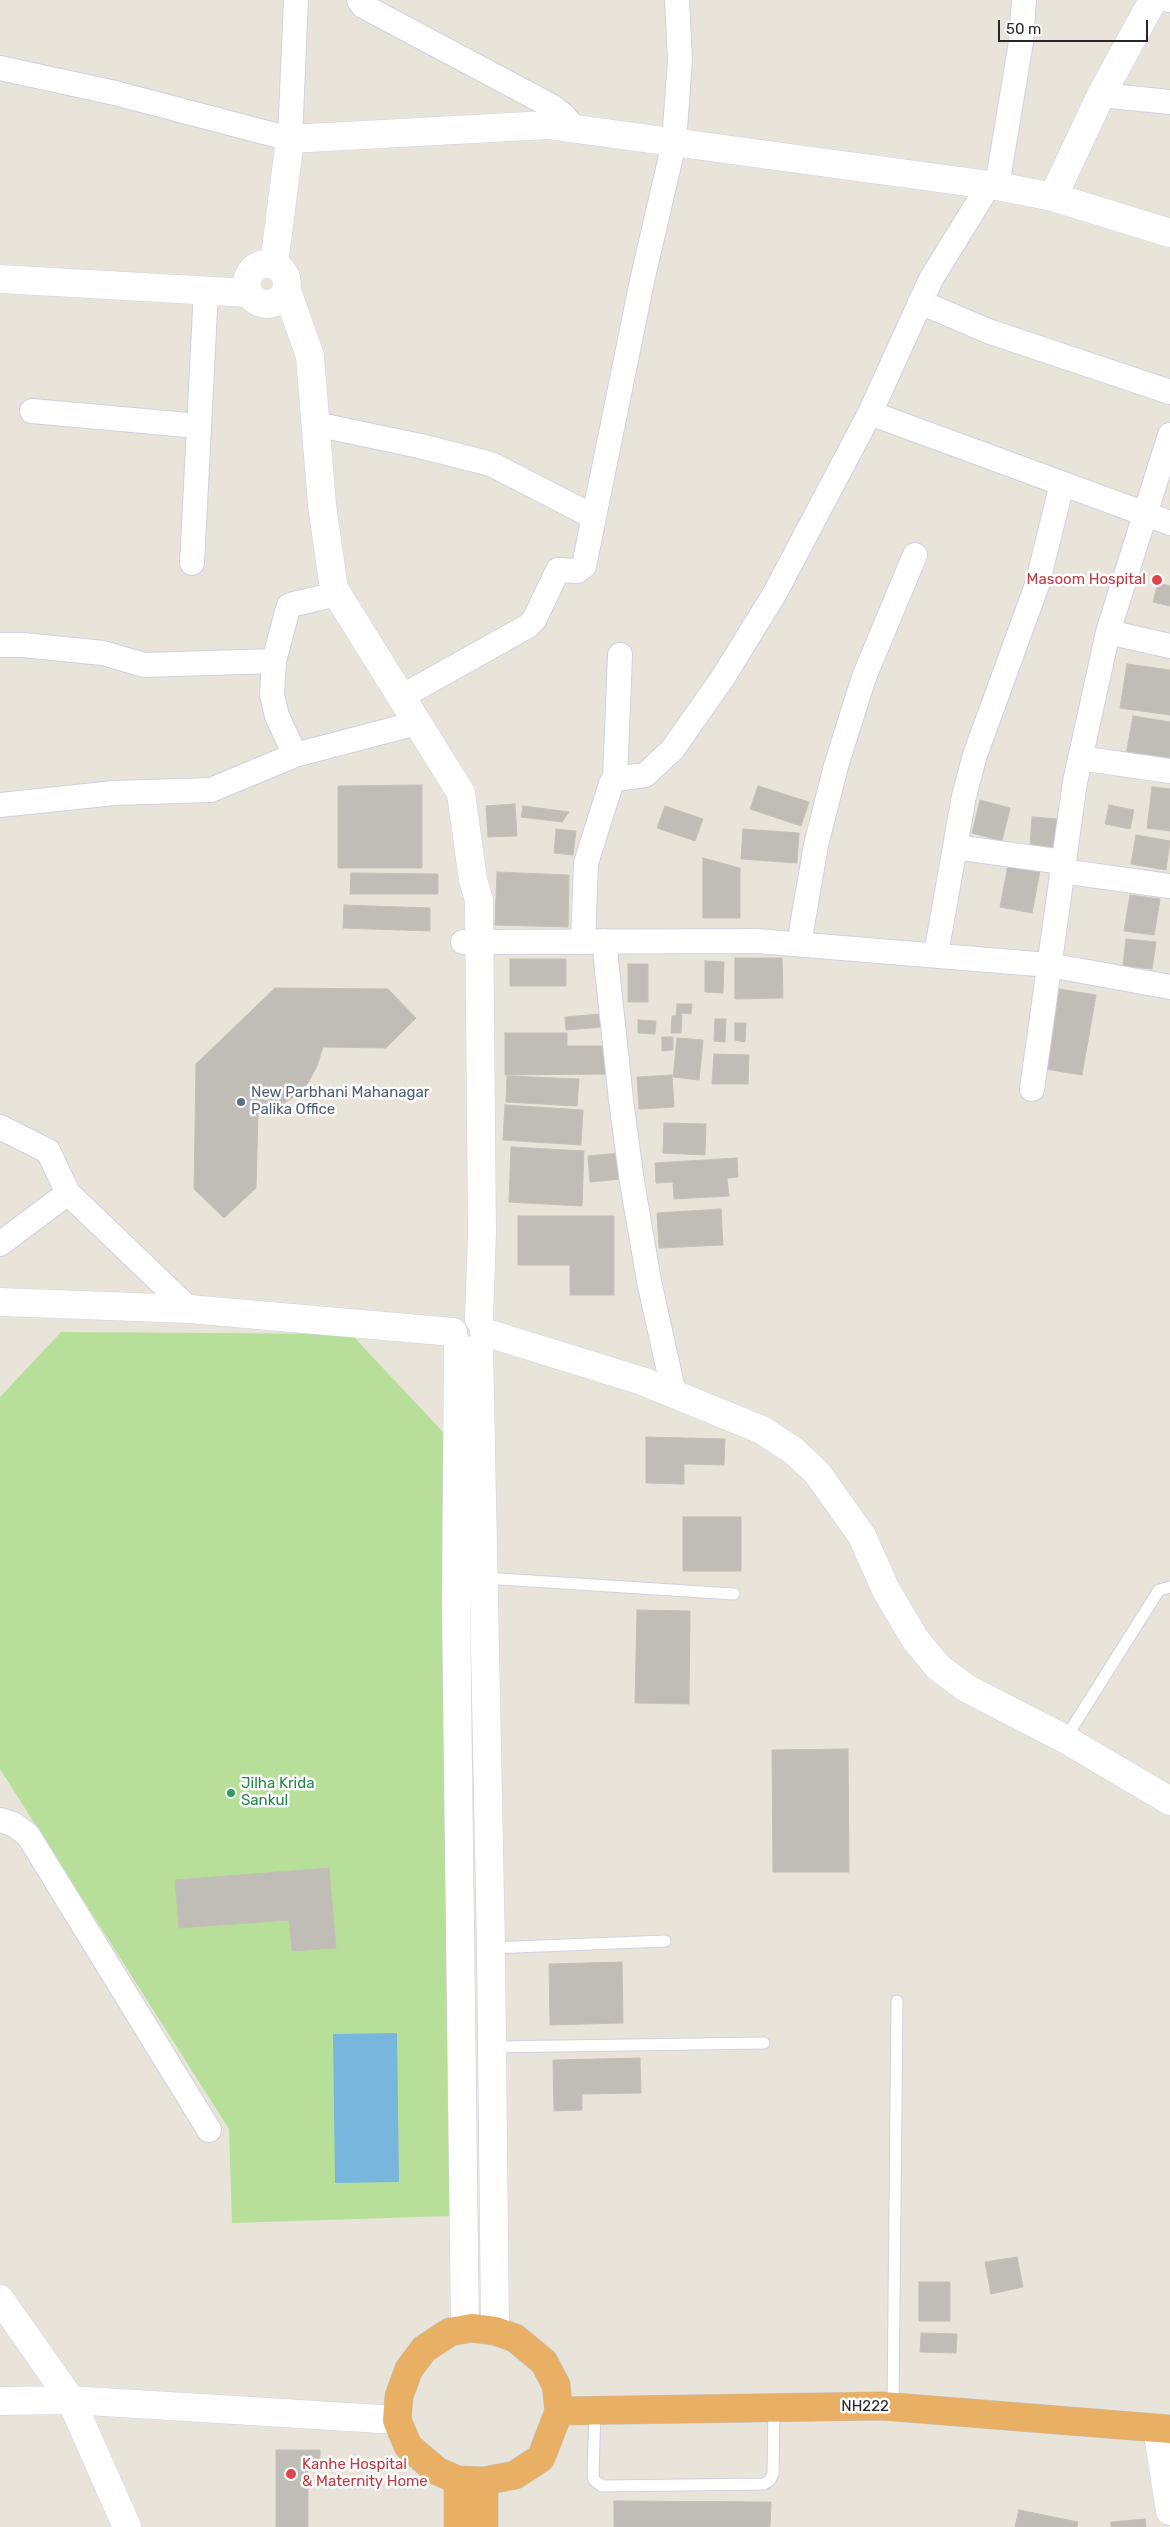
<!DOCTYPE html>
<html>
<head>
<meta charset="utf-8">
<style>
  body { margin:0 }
  #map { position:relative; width:1170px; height:2527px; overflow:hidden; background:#e8e4da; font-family:Rubik,sans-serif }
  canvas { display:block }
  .scale { position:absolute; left:998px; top:20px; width:150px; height:22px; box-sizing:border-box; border:2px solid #272727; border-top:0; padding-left:6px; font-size:15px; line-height:18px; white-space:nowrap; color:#272727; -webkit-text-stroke:4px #fff; paint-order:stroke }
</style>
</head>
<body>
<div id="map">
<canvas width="1170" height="2527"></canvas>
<div class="scale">50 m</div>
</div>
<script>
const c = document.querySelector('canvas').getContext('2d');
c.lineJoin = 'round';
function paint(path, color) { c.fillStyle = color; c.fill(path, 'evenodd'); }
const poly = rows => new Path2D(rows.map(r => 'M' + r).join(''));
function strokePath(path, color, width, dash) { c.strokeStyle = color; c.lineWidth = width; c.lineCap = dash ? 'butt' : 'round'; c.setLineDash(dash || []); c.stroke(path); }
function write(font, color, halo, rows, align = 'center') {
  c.font = font + ' Rubik,sans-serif'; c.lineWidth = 5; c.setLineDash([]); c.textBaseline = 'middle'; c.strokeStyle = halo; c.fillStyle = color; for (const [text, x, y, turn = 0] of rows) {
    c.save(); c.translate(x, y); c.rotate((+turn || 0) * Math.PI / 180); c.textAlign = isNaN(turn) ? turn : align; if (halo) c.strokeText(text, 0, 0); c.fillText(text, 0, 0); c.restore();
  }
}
const pitch = poly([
  [61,1332,351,1334,444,1433,450,2216,232,2223,229,2129,0,1769,0,1397]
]);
const water = poly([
  [397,2033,399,2182,335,2183,333,2034]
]);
const building = poly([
  [1158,583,1170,586,1170,606,1153,602,1158,583],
  [1127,664,1170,670,1170,715,1120,708,1127,664],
  [1133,716,1170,722,1170,762,1126,755,1133,716],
  [422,785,422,868,338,868,338,786,422,785],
  [758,786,809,802,801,826,750,809,758,786],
  [1152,787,1170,789,1170,831,1147,828,1152,787],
  [980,800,1010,808,1002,841,972,833,980,800],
  [515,804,517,836,488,837,486,806,515,804],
  [1109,805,1134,810,1130,829,1105,824,1109,805],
  [523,806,569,812,562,822,521,817,523,806],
  [665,806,703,819,695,841,657,828,665,806],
  [1032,817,1061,819,1059,849,1030,847,1032,817],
  [556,829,576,831,573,855,554,853,556,829],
  [743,829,799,833,797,863,741,859,743,829],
  [1136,835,1170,841,1166,870,1131,864,1136,835],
  [703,858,740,868,740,918,703,918,703,858],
  [1008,865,1040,871,1032,913,1000,907,1008,865],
  [497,872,569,875,568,927,495,925,497,872],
  [351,873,438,874,438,894,350,894,351,873],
  [1130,895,1160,899,1154,935,1124,931,1130,895],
  [344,905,430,908,430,931,343,928,344,905],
  [1126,939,1156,942,1152,969,1123,966,1126,939],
  [735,958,782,958,783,998,735,999,735,958],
  [510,959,566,959,566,986,510,986,510,959],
  [705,961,724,962,723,993,705,992,705,961],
  [628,964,648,964,648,1002,628,1002,628,964],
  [275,988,388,989,416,1018,386,1048,323,1047,317,1066,308,1083,295,1096,278,1107,258,1113,256,1188,224,1218,194,1189,196,1064,275,988],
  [1059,989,1096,995,1082,1075,1045,1069,1059,989],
  [677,1004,692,1004,691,1014,682,1013,681,1033,671,1033,672,1016,676,1016,677,1004],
  [601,1014,603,1027,566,1030,565,1017,601,1014],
  [715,1019,726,1019,725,1042,714,1041,715,1019],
  [638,1020,656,1021,655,1034,638,1033,638,1020],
  [735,1023,746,1023,745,1042,735,1040,735,1023],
  [505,1033,567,1033,567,1046,607,1046,607,1074,505,1075,505,1033],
  [662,1037,673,1037,673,1050,662,1051,662,1037],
  [677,1038,703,1040,699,1080,673,1077,677,1038],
  [714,1054,749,1055,748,1084,712,1084,714,1054],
  [672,1075,674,1107,639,1109,637,1077,672,1075],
  [507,1076,579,1079,577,1106,506,1102,507,1076],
  [505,1105,583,1110,581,1145,503,1140,505,1105],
  [664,1123,706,1124,705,1155,663,1153,664,1123],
  [511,1147,584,1151,582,1206,509,1202,511,1147],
  [620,1153,621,1179,590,1182,588,1156,620,1153],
  [737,1158,738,1177,727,1178,729,1196,674,1199,673,1182,656,1183,655,1163,737,1158],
  [721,1209,723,1245,659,1248,657,1213,721,1209],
  [518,1216,614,1216,614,1295,570,1295,570,1265,518,1265,518,1216],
  [646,1437,725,1439,724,1465,684,1464,684,1484,646,1483,646,1437],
  [683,1517,741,1517,741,1571,683,1571,683,1517],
  [637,1610,690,1611,689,1704,635,1703,637,1610],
  [848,1749,849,1872,773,1872,772,1750,848,1749],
  [329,1868,336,1948,292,1951,289,1920,179,1928,175,1880,329,1868],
  [622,1962,623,2023,550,2025,549,1964,622,1962],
  [640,2058,641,2093,582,2094,582,2110,554,2111,553,2060,640,2058],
  [1017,2257,1023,2287,991,2294,985,2262,1017,2257],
  [919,2282,950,2282,950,2321,919,2321,919,2282],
  [921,2333,957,2334,956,2353,920,2352,921,2333],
  [276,2450,320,2450,320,2465,308,2465,308,2527,276,2527,276,2450],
  [614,2501,771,2502,770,2527,614,2527,614,2501],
  [1019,2510,1078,2522,1077,2527,1015,2527,1019,2510],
  [1145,2519,1146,2527,1111,2527,1111,2522,1145,2519]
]);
const lane = poly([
  [484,1578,734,1594],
  [1065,1739,1159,1590,1170,1587],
  [491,1948,665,1941],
  [492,2047,764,2043],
  [893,2407,897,2001],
  [595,2411,593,2474,594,2480,602,2486,764,2484,770,2480,773,2474,774,2408]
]);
const street = poly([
  [359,0,363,6,553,107,563,115,575,129],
  [1169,0,1170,0],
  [0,68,115,93,290,139,296,0],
  [1101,95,1170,102],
  [997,186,1021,42,1024,0],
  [920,302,988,331,1170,392],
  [32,411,199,426],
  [870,413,1170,523],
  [315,424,420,446,491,464,594,517],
  [192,563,206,291],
  [1108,632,1170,646],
  [0,645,23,645,103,653,144,665,274,661],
  [401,697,528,626,534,620,558,570,577,571,584,566,642,281,674,143,680,59,677,0],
  [295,755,277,716,272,695,274,661,287,612,289,606,294,604,337,594],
  [1080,758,1170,771],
  [615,779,620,655],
  [0,805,114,793,211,790,295,755,417,723],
  [955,847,1063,862],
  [1062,871,1170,886],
  [604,941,621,1100,632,1182,649,1281,674,1394],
  [463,942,757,941,1049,965,1170,987],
  [583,942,586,863,611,784,615,779,645,775,672,750,722,679,775,593,870,413,931,279,989,185],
  [799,944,816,845,836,766,864,677,915,555],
  [936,954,964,796,975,755,1037,585,1062,484],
  [1032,1089,1075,782,1108,632,1170,435],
  [0,1127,48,1151,68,1193,189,1309],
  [0,1244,68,1193],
  [0,1820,13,1824,28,1835,209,2130]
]);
const secondary = poly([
  [1153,0,1101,95,1053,197,1170,233],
  '247 284a20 20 0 1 1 40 0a20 20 0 1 1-40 0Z',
  [274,265,290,139,547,125,997,186,1053,197],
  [0,279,249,293],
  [287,291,310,356,322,505,334,589,461,793,473,880,479,900,482,1233,479,1319],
  [0,1302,189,1309,453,1332],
  [484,1332,642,1381,762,1430,794,1451,818,1474,862,1536,886,1590,915,1639,938,1667,966,1688,1065,1739,1170,1801],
  [458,1345,456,1605,465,2329],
  [479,1347,491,1948,495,2331],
  [0,2299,71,2400,127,2527],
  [0,2401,71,2400,397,2420],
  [1157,2428,1170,2511]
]);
const highway = poly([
  [472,2328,495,2331,515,2338,544,2362,556,2385,559,2411,541,2458,515,2475,484,2481,458,2480,437,2471,408,2446,397,2420,399,2396,409,2369,424,2349,450,2332,472,2328],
  [559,2411,882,2406,1170,2429],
  [458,2480,458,2527],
  [484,2481,484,2527]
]);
const markers = [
  [1157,580,6,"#e0444e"],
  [241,1102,5,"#5c6f8a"],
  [231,1793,5,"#2e9e5b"],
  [291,2474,6,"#e0444e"]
];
const healthNames = [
  ["Masoom Hospital",1146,580],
  ["Kanhe Hospital",302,2465,"left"],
  ["& Maternity Home",302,2482,"left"]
];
const serviceNames = [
  ["New Parbhani Mahanagar",251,1093],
  ["Palika Office",251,1110]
];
const leisureNames = [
  ["Jilha Krida",241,1784],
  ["Sankul",241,1801]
];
const streetNames = [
  ["NH222",865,2407]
];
paint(pitch, '#b8df9a');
paint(water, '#79b6de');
paint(building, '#c0bdb7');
strokePath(building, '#c3c0b5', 1);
strokePath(lane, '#d0d1de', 13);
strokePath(street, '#d0d1de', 26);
strokePath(secondary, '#d0d1de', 29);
strokePath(highway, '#c3c3c3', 29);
strokePath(lane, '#fff', 11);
strokePath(street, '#fff', 24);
strokePath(secondary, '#fff', 28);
strokePath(highway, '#e9af64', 28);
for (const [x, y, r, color] of markers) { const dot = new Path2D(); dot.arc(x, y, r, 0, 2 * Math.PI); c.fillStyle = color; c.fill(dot); strokePath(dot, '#fff', 2); }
write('15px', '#be3a42', '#fff', healthNames, 'right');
write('15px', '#4e5e75', '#fff', serviceNames, 'left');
write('15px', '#27864d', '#fff', leisureNames, 'left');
write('15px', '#272727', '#fff', streetNames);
</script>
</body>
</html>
